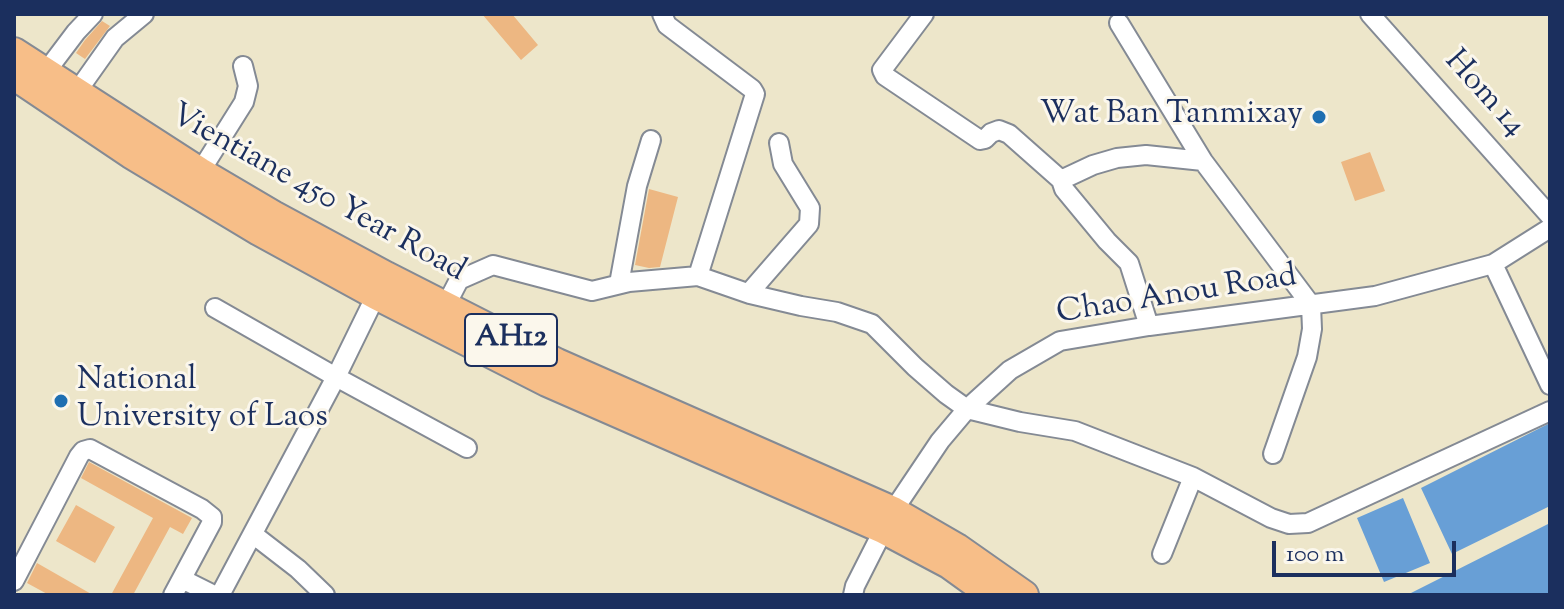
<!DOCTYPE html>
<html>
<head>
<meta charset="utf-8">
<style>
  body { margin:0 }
  #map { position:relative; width:1564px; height:609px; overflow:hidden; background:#ede6ca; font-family:"Sorts Mill Goudy",serif }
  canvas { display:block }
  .frame { position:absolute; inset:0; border:16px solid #1b2f5e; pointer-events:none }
  .scale { position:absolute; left:1272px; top:541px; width:184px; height:36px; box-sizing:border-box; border:4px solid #1b2f5e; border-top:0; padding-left:10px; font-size:24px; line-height:28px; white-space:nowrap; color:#1b2f5e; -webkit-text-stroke:6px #fbf7ec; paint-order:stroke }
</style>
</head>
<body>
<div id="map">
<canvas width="1564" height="609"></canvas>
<div class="frame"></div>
<div class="scale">100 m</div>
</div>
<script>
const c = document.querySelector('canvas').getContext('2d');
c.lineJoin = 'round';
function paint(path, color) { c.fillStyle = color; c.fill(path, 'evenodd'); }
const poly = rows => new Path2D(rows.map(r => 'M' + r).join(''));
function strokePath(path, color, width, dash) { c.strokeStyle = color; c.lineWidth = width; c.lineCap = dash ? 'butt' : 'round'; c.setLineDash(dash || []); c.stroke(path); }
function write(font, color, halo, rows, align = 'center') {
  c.font = font + ' "Sorts Mill Goudy",serif'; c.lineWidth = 6; c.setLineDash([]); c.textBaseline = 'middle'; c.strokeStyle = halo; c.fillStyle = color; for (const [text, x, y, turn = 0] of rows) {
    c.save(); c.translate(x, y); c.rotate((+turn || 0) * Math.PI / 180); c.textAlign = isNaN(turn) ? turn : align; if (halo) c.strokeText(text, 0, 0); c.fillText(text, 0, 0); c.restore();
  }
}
const water = poly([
  [1550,423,1550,506,1452,554,1421,488],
  [1403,498,1430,563,1384,582,1357,518],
  [1550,523,1550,595,1407,595]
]);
const building = poly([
  [482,14,512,14,538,45,521,60],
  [102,21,110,26,85,59,76,53,85,40],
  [1370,152,1385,191,1355,201,1341,162],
  [649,189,678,197,660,267,649,268,635,265],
  [89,462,192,518,183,534,170,527,133,595,111,595,153,518,81,478],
  [76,505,115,527,95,563,56,541],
  [37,563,93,595,49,595,27,583]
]);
const minor = poly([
  [662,14,667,25,752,89,755,94,698,276],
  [924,14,882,70,885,76,980,140,985,139,991,133,999,130,1009,134,1061,180,1064,189,1107,241,1129,263,1149,326],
  [1370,14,1550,216],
  [1119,23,1203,161,1311,305,1312,329,1307,357,1273,454],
  [45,73,76,32,93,14],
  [76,93,115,38,144,14],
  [200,172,244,102,248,86,243,66],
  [1061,180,1093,165,1117,158,1146,155,1203,161],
  [1493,264,1550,385],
  [619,284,637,186,651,140],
  [749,293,809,224,810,208,783,164,779,143],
  [445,307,459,280,493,265,592,291,629,282,698,276,750,294,801,306,837,312,872,324,915,367,946,394,967,409,1020,422,1075,431,1193,477,1271,518,1289,524,1308,523,1550,411],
  [215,308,336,377,467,448],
  [254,535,298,569,325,595],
  [1162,554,1193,477],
  [182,579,214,595],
  [14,581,79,456,83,451,90,449,202,509,212,517,212,522,173,595],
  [220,595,336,377,381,285],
  [853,595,855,586,893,511,940,441,967,409,1010,370,1060,341,1149,326,1375,296,1493,264,1550,228]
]);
const highway = poly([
  [14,52,200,172,273,215,386,276,557,363,893,511,957,548,1024,595],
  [18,78,131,154,259,231,376,295,547,382,883,529,949,564,992,595]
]);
const markers = [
  [1319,117,8,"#1f6fb2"],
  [61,401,8,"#1f6fb2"]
];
const shields = [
  [511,340,92]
];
const shieldNames = [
  ["AH12",511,340]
];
const streetNames = [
  ["Hom 14",1483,95,48],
  ["Vientiane 450 Year Road",317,195,29],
  ["Chao Anou Road",1177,297,-9]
];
const poiNames = [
  ["Wat Ban Tanmixay",1303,117],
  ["National",77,383,"left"],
  ["University of Laos",77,420,"left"]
];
paint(water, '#689fd6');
paint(building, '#edb782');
strokePath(minor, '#848a94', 22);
strokePath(highway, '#848a94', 32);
strokePath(minor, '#fff', 18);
strokePath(highway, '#f7be88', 28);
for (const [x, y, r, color] of markers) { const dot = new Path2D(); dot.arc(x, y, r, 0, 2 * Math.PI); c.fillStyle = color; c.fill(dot); strokePath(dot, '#fbf7ec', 3); }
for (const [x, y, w] of shields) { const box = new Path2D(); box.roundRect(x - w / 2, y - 26, w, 52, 6); c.fillStyle = '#fbf7ec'; c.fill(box); strokePath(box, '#1b2f5e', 2); }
write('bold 30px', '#1b2f5e', null, shieldNames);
write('32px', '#1b2f5e', '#fbf7ec', streetNames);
write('32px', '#1b2f5e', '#fbf7ec', poiNames, 'right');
</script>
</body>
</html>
